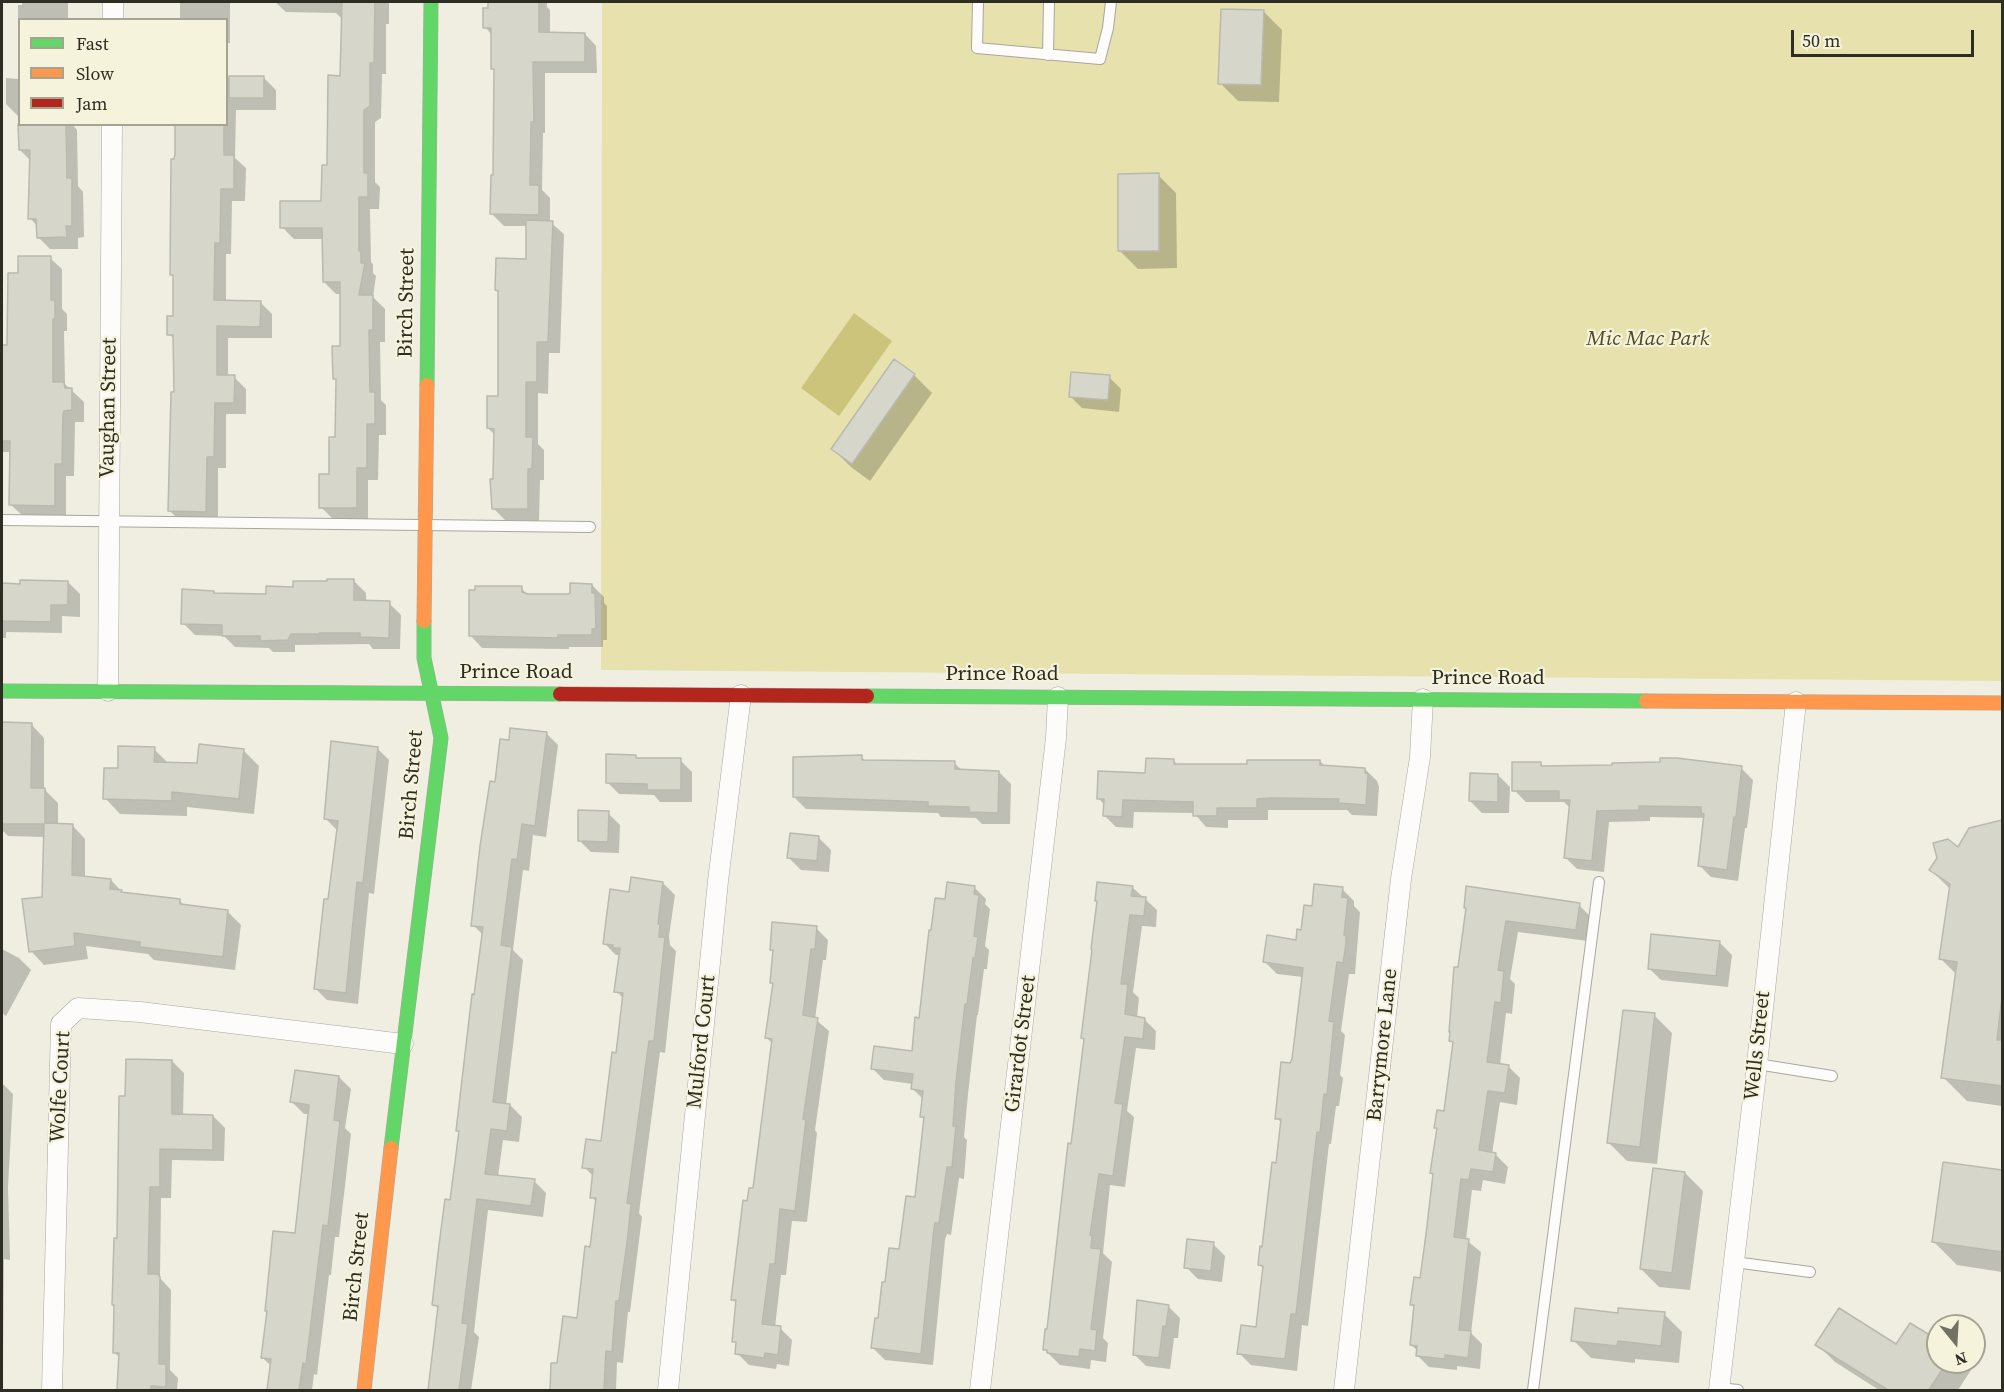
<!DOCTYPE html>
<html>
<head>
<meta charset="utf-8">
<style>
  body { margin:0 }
  #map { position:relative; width:2004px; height:1392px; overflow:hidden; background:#efeee1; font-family:"Source Serif 4",serif }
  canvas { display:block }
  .frame { position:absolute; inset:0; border:3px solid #2e2d24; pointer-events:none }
  .legend { position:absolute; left:18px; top:18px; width:210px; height:108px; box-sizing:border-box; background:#f5f3db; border:2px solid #a5a492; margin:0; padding:8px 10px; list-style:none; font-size:18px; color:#2e2d24 }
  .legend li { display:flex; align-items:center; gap:12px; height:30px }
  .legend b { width:30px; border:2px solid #a5a492 }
  .north { position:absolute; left:1926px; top:1314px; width:60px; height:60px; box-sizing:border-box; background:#f5f3db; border:2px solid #a5a492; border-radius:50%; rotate:162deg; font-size:16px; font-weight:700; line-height:24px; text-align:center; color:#2e2d24 }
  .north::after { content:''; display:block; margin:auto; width:21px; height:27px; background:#727166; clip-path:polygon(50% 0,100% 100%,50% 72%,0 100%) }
  .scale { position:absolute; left:1791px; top:30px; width:183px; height:27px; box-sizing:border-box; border:3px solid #2e2d24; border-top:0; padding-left:8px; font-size:18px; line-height:21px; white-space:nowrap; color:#2e2d24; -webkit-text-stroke:4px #f5f3db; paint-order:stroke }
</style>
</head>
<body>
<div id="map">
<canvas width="2004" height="1392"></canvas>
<div class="frame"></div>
<ul class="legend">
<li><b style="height:8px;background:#63d668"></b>Fast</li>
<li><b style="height:8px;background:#ff974d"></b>Slow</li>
<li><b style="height:8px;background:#b3261e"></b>Jam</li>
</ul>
<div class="north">N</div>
<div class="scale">50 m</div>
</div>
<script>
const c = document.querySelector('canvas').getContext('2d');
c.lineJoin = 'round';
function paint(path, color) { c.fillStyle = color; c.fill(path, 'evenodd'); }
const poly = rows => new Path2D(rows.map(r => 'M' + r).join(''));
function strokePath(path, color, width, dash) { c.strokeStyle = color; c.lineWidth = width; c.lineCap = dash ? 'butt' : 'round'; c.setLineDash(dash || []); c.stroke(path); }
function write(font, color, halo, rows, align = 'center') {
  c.font = font + ' "Source Serif 4",serif'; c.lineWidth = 4.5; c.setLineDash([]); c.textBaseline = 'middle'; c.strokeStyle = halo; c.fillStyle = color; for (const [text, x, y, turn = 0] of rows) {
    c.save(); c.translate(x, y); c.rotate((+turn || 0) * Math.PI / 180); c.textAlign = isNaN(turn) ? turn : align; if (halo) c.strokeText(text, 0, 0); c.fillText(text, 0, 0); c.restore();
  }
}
const green = poly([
  [602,2,2002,2,2002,681,601,670]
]);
const water = poly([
  [854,313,892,341,839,416,801,388]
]);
const shadow = poly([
  [22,2,68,2,68,19,20,20,20,116,18,116,6,104,6,78,18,79,18,5,22,5],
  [180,2,230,2,230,43,226,43,226,20,180,20],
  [275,2,389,2,389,24,386,24,386,74,382,74,381,118,375,122,375,182,380,187,379,209,370,209,371,262,373,264,373,273,376,276,373,297,385,309,385,342,380,342,381,400,386,405,386,435,379,435,378,480,368,480,368,519,333,519,321,507,330,475,336,438,337,381,334,378,341,348,342,294,336,294,324,282,323,239,294,239,282,227,323,202,342,77,343,20,336,13,286,12],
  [490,2,547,2,547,7,550,10,550,34,585,34,596,46,597,73,545,73,545,133,543,133,542,190,550,198,550,222,564,234,560,353,549,353,548,394,538,393,538,444,544,450,544,480,540,480,539,521,505,520,493,508,495,435,488,428,499,397,499,293,497,290,527,260,527,226,504,226,492,214,495,176,496,72,493,69,492,35,485,27],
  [1263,11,1282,30,1279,102,1238,101,1220,83],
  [226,78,264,78,276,90,276,110,236,110,235,158,246,168,245,201,232,201,231,254,226,254,226,302,260,302,272,314,272,338,228,338,228,377,234,377,246,389,246,414,226,414,226,468,218,468,218,523,182,523,170,511,176,393,175,340,169,334,175,318,174,277,172,275,177,124,226,124],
  [20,124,72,124,77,130,78,186,83,192,84,237,78,238,78,249,50,249,38,237,38,227,30,218,31,161,20,150],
  [1158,175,1176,193,1177,268,1138,269,1120,251],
  [50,258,62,269,62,309,67,314,67,331,64,331,65,384,84,402,84,422,75,422,74,476,66,476,66,517,23,516,11,505,11,452,2,452,2,346,8,346,19,275],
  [914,375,932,393,870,481,851,467,833,449],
  [1109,377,1121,389,1119,412,1082,408,1070,396],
  [354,581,366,593,366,602,389,603,401,615,400,649,373,649,369,644,295,645,295,652,273,652,269,648,235,647,224,636,195,635,183,623,216,595,267,595,294,589],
  [68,582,80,594,80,617,62,616,62,633,6,632,6,638,2,638,2,585],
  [592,585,604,597,604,603,607,606,607,640,603,640,603,647,569,647,569,649,482,648,471,636,521,588,529,596,568,596],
  [2,724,31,724,44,738,44,789,58,803,58,825,72,825,85,839,85,878,111,880,124,894,180,901,185,906,227,911,241,925,235,970,154,960,148,954,86,946,88,959,44,965,31,951,44,898,45,837,8,836,2,830],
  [546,733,558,745,546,837,533,835,529,871,523,870,513,950,523,960,506,1105,510,1105,522,1117,519,1142,503,1140,498,1177,534,1181,546,1193,543,1217,488,1210,474,1332,479,1337,471,1390,429,1390,439,1310,434,1304,452,1202,460,1133,458,1130,484,936,473,925,496,784,510,741],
  [377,748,389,760,374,894,369,893,358,1004,327,1000,315,988,329,901,337,830,325,818],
  [154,749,169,764,199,764,243,750,259,766,254,814,187,807,187,816,120,814,105,798,119,770],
  [635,756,639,760,680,760,692,772,692,802,660,802,654,795,619,794,607,782],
  [861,757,866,761,954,763,963,771,999,772,1011,784,1010,824,982,824,976,818,941,817,938,813,806,809,794,797],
  [1173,760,1178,765,1249,766,1320,761,1326,767,1365,769,1377,781,1379,787,1377,816,1352,815,1347,810,1268,810,1268,820,1228,820,1228,828,1206,827,1194,813,1134,812,1133,828,1116,827,1104,815,1105,805,1099,799],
  [1541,764,1544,767,1741,768,1753,780,1747,828,1745,828,1738,881,1711,877,1699,865,1705,818,1650,817,1650,821,1609,822,1604,872,1577,869,1565,857,1571,809,1564,802,1526,802,1514,790],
  [1498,775,1510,787,1509,813,1482,813,1470,801],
  [608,813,620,825,619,853,591,852,579,840],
  [2002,821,2002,1106,1967,1101,1943,1077,1957,975,1941,959,1951,890,1931,870,1958,849,1970,829],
  [819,838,831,850,829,872,801,870,789,858],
  [663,883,675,895,669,936,670,945,676,951,665,1053,660,1052,639,1213,642,1217,630,1312,628,1312,623,1363,617,1362,616,1390,552,1390,553,1365,559,1365,578,1319,591,1248,597,1203,592,1197,594,1177,584,1167,603,1142,624,999,616,991,620,955,616,955,604,943,631,893],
  [974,887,986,899,985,904,990,909,985,946,989,950,987,969,984,969,978,1015,977,1015,968,1094,964,1137,967,1140,964,1179,959,1178,951,1235,947,1234,945,1240,933,1365,885,1360,873,1348,886,1284,900,1251,916,1199,925,1119,922,1116,924,1100,913,1089,913,1084,884,1080,873,1069,913,1052,946,900],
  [1132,887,1157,910,1156,927,1142,926,1133,992,1139,998,1137,1018,1144,1019,1156,1031,1155,1050,1136,1048,1127,1111,1134,1117,1125,1187,1110,1185,1103,1253,1112,1262,1103,1338,1108,1343,1106,1362,1091,1360,1090,1369,1060,1365,1044,1349,1085,1041,1083,1038,1098,903,1096,901],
  [1342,889,1354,901,1354,906,1360,912,1355,974,1349,974,1341,1031,1345,1035,1340,1075,1343,1078,1339,1106,1336,1106,1331,1144,1329,1144,1308,1326,1302,1325,1297,1371,1251,1365,1239,1353,1257,1329,1264,1269,1260,1265,1277,1165,1282,1124,1277,1118,1291,1065,1303,977,1277,974,1265,962,1297,941,1313,908],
  [1579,905,1591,917,1588,941,1518,932,1510,979,1515,984,1512,1014,1506,1013,1500,1065,1508,1066,1520,1078,1517,1105,1500,1102,1492,1154,1496,1155,1508,1167,1505,1184,1483,1180,1481,1191,1472,1190,1466,1240,1481,1252,1471,1333,1482,1344,1480,1369,1457,1366,1457,1370,1429,1367,1417,1355,1418,1351,1411,1345,1415,1307,1412,1305,1421,1279,1434,1176,1431,1173,1438,1130,1436,1127,1446,1113,1455,1045,1451,1041,1467,909,1465,907],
  [816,928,828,940,826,960,823,960,815,1019,829,1031,815,1130,817,1133,807,1222,792,1221,786,1275,781,1275,775,1327,780,1328,792,1340,789,1366,777,1364,776,1369,749,1365,737,1353,738,1345,734,1341,737,1304,732,1299,748,1203,754,1190,773,1044,767,1038,774,984,772,983,774,953,771,950],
  [1720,943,1732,955,1728,987,1661,980,1649,968],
  [2,949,19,958,31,970,6,1016,2,1013],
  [1654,1015,1672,1033,1657,1164,1627,1161,1609,1143],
  [2,1044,2,1083,13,1094,8,1187,10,1260,4,1259,3,1368,2,1368],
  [172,1061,184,1073,183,1115,213,1116,225,1128,224,1161,172,1160,171,1198,161,1198,160,1278,171,1290,170,1370,178,1378,177,1390,119,1390,120,1358,115,1353,118,1239,127,1097],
  [339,1077,351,1089,345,1128,351,1134,339,1237,335,1237,331,1275,329,1275,317,1375,314,1374,312,1390,269,1390,272,1367,262,1357,296,1235,309,1114,304,1114,292,1102],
  [1944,1163,2002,1172,2002,1272,1957,1265,1933,1241],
  [1685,1173,1703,1191,1690,1290,1659,1287,1641,1269],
  [1213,1244,1225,1256,1222,1282,1198,1279,1186,1267],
  [1168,1306,1180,1318,1178,1338,1174,1338,1170,1369,1146,1366,1134,1354],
  [1664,1314,1682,1332,1679,1363,1635,1359,1635,1363,1591,1358,1573,1340,1619,1315],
  [1938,1342,1938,1362,1963,1362,1971,1370,1958,1390,1879,1390,1835,1362,1817,1344,1897,1346]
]);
const building = poly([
  [342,2,375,2,374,63,370,63,370,106,364,110,364,173,368,173,368,197,359,197,359,251,361,251,361,263,365,263,359,295,373,295,373,330,369,330,370,392,375,392,375,424,367,424,367,468,357,468,357,508,319,508,319,474,329,474,329,437,335,437,336,379,333,379,332,346,340,346,340,282,323,282,322,228,280,228,280,201,321,201,322,165,327,165,328,75,340,76,342,2],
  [488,2,539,2,539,32,585,33,585,62,533,62,534,122,531,122,530,185,539,185,539,215,490,214,491,175,493,175,494,69,491,69,491,28,483,28,483,8,488,8,488,2],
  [1221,9,1264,10,1261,85,1218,84,1221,9],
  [229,76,264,76,264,98,229,98,229,76],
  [18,124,66,124,67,178,72,178,72,226,66,226,67,237,37,238,36,219,28,219,30,150,19,150,18,124],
  [175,124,224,124,224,155,234,155,234,189,221,189,220,243,215,243,214,300,261,301,260,327,217,326,217,375,235,375,234,403,215,403,214,457,207,457,206,512,168,511,171,392,174,392,173,335,167,335,167,316,173,316,173,275,170,275,171,159,174,159,175,154,175,124],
  [1159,173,1159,251,1118,251,1118,174,1159,173],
  [526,220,553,221,548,342,537,342,537,382,526,382,526,437,533,437,532,469,528,469,528,509,492,509,490,479,493,479,494,429,487,428,487,396,498,396,498,291,495,290,496,258,526,259,526,220],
  [18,256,51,256,51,300,55,300,55,319,53,319,53,382,64,382,65,388,72,388,72,410,64,411,63,414,62,464,55,464,55,506,9,505,10,441,2,441,2,345,7,345,8,273,18,273,18,256],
  [894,359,915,374,852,464,831,449,894,359],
  [1071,372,1110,375,1108,400,1069,397,1071,372],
  [327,579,354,579,354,600,390,601,389,638,360,637,360,633,319,633,319,634,291,634,288,640,260,641,260,636,222,636,222,625,181,624,182,589,214,591,214,593,266,594,266,586,293,587,293,581,327,581,327,579],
  [20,580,68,581,68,605,51,605,51,622,2,621,2,583,20,584,20,580],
  [570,583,592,584,592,593,595,593,596,629,592,629,592,635,558,635,558,638,469,636,469,590,475,590,475,586,522,586,522,592,528,594,568,594,570,593,570,583],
  [2,722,32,723,31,788,45,788,45,823,73,824,72,875,111,879,110,889,122,890,121,892,180,899,180,904,228,910,223,957,140,947,140,942,74,933,75,946,29,952,22,899,42,897,44,824,2,824,2,722],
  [510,728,547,732,535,826,522,824,517,860,512,859,501,945,512,947,493,1102,510,1104,507,1131,491,1129,485,1174,535,1179,531,1206,477,1199,462,1323,468,1324,459,1390,428,1390,438,1306,432,1305,439,1245,445,1199,450,1200,459,1131,456,1131,472,994,474,995,483,927,471,926,480,846,490,781,495,782,500,739,509,740,510,728],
  [331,741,378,747,363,883,357,882,346,993,314,989,324,899,328,899,338,821,324,819,331,741],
  [199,744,244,749,239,799,172,792,172,801,103,799,104,768,118,768,118,746,155,747,154,762,197,763,199,744],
  [606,754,636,755,636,758,681,758,681,790,647,790,647,784,606,783,606,754],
  [862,755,862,760,955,761,955,769,999,771,998,813,969,812,969,807,928,806,928,802,793,797,793,757,862,755],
  [1146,758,1174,759,1174,764,1247,764,1247,760,1320,760,1320,765,1365,768,1365,773,1368,774,1366,805,1338,803,1339,799,1271,798,1257,799,1257,808,1217,808,1217,816,1193,816,1193,802,1123,800,1122,817,1103,816,1104,799,1097,799,1098,771,1145,773,1146,758],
  [1660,758,1677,758,1742,766,1736,817,1734,817,1727,870,1698,866,1704,814,1701,813,1701,807,1639,806,1639,810,1597,811,1592,861,1564,858,1570,800,1559,800,1559,791,1512,791,1512,762,1541,762,1541,766,1612,765,1612,763,1660,762,1660,758],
  [1470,773,1498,774,1498,802,1469,801,1470,773],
  [578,810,609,811,608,842,578,841,578,810],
  [2002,820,2002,997,1997,1040,2002,1040,2002,1086,1941,1078,1957,962,1939,959,1950,884,1929,870,1937,858,1933,843,1948,839,1958,847,1969,828,2002,820],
  [790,833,819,836,817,861,787,858,790,833],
  [631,877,663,882,658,924,660,924,659,937,665,937,654,1041,649,1041,627,1203,631,1204,628,1235,619,1301,616,1301,612,1352,606,1351,604,1390,550,1390,551,1363,557,1363,563,1316,577,1318,585,1246,590,1247,596,1198,590,1198,593,1169,582,1168,586,1139,601,1141,612,1052,616,1053,623,993,614,992,620,948,613,948,613,945,603,944,610,889,629,892,631,877],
  [947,882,975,886,974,894,979,895,974,936,978,937,975,958,973,958,967,1004,965,1004,956,1082,953,1126,956,1126,952,1167,947,1167,939,1223,935,1223,934,1228,921,1354,871,1348,875,1318,878,1318,882,1282,885,1282,889,1248,899,1249,906,1196,915,1197,924,1117,920,1117,923,1091,911,1089,913,1074,871,1069,874,1046,912,1051,915,1017,919,1018,929,930,931,930,935,898,945,899,947,882],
  [1097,882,1133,886,1131,896,1146,897,1144,916,1130,915,1121,984,1128,984,1125,1014,1145,1018,1143,1039,1125,1037,1115,1103,1123,1104,1113,1176,1099,1174,1090,1235,1092,1236,1091,1248,1101,1249,1091,1329,1097,1330,1095,1351,1080,1349,1079,1357,1047,1353,1047,1350,1043,1350,1045,1329,1047,1329,1068,1143,1071,1144,1084,1039,1081,1038,1092,950,1091,949,1097,901,1095,901,1097,882],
  [1314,884,1343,887,1342,897,1348,898,1344,935,1346,935,1346,944,1343,963,1337,962,1329,1021,1334,1022,1327,1095,1324,1094,1320,1133,1317,1132,1296,1314,1291,1314,1285,1359,1237,1354,1241,1325,1256,1327,1263,1266,1258,1265,1260,1246,1262,1247,1272,1162,1276,1163,1281,1119,1275,1119,1281,1062,1290,1063,1292,1059,1303,968,1263,962,1267,935,1296,940,1297,929,1301,930,1304,905,1312,906,1314,884],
  [1466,886,1580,903,1576,930,1506,921,1498,970,1504,971,1501,1003,1495,1002,1487,1062,1509,1065,1505,1093,1488,1091,1479,1150,1496,1153,1493,1172,1471,1169,1469,1180,1461,1179,1454,1237,1469,1239,1459,1330,1471,1331,1468,1358,1445,1355,1445,1359,1416,1356,1417,1346,1410,1345,1414,1305,1410,1305,1414,1277,1420,1278,1426,1234,1433,1174,1430,1173,1437,1128,1434,1128,1437,1110,1444,1111,1453,1042,1449,1041,1450,1032,1449,1032,1454,967,1458,967,1466,908,1464,908,1466,886],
  [772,922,817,926,815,949,811,949,803,1015,818,1018,803,1119,806,1120,795,1211,780,1209,775,1264,770,1264,762,1324,781,1326,778,1355,765,1353,764,1358,735,1354,736,1342,732,1342,736,1300,731,1300,743,1200,747,1201,749,1188,753,1188,772,1039,765,1038,773,983,770,983,773,950,770,950,772,922],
  [1651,934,1720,941,1716,976,1648,969,1651,934],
  [1623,1010,1655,1013,1640,1147,1607,1143,1623,1010],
  [126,1059,172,1060,172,1114,213,1115,213,1150,160,1149,160,1187,150,1187,148,1274,158,1274,160,1277,159,1364,166,1364,166,1387,151,1386,151,1390,117,1390,119,1353,113,1353,114,1305,112,1305,114,1238,117,1238,119,1096,125,1096,126,1059],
  [295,1070,339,1076,334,1120,340,1121,328,1226,323,1225,306,1364,303,1363,299,1390,267,1390,271,1359,261,1358,267,1311,265,1311,273,1231,295,1233,309,1105,290,1102,295,1070],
  [1943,1162,2002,1170,2002,1252,1932,1242,1943,1162],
  [1653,1168,1685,1172,1672,1273,1640,1269,1653,1168],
  [1187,1239,1214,1242,1211,1271,1184,1268,1187,1239],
  [1137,1300,1169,1305,1166,1327,1163,1326,1159,1358,1133,1355,1137,1300],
  [1575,1308,1618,1313,1618,1308,1665,1312,1661,1346,1618,1341,1617,1346,1571,1341,1575,1308],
  [1839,1308,1896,1344,1910,1323,1938,1340,1938,1362,1947,1362,1929,1390,1888,1390,1815,1345,1839,1308]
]);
const lane = poly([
  [978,2,977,48,1100,59,1108,28,1111,2],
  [1048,55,1049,2],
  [2,520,590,527],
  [1757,1064,1832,1076],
  [1734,1262,1810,1272],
  [1719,1388,1738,1390],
  [1533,1390,1599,882]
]);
const street = poly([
  [113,20,113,2],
  [108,691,112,124],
  [52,1390,61,1024,78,1008,140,1012,403,1044],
  [668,1390,718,881,741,695],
  [980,1390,1040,876,1056,738,1058,697],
  [1344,1390,1401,879,1420,757,1423,699],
  [1719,1390,1757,1064,1796,702]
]);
const fast = poly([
  [427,385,431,2],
  [2,691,560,694],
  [867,696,1646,701],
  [391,1148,441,738,424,658,424,621]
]);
const slow = poly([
  [424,621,427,385],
  [1646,701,2002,703],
  [364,1390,391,1148]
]);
const jam = poly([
  [560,694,867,696]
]);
const streetNames = [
  ["Birch Street",407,303,-89],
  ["Vaughan Street",109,408,-89],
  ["Prince Road",516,673],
  ["Prince Road",1002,675],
  ["Prince Road",1488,679],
  ["Birch Street",412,785,-85],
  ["Mulford Court",702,1042,-84],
  ["Girardot Street",1021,1044,-83],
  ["Barrymore Lane",1383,1045,-84],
  ["Wells Street",1758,1046,-84],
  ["Wolfe Court",61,1087,-87],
  ["Birch Street",357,1267,-84]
];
const parkNames = [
  ["Mic Mac Park",1648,340]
];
paint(green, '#e7e1ad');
paint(water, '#cdc47b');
paint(shadow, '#0003');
paint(building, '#d7d6cb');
strokePath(building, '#bab9af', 1.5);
strokePath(lane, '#a8a79d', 12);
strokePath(street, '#a8a79d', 21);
strokePath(fast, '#a8a79d', 15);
strokePath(slow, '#a8a79d', 15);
strokePath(jam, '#a8a79d', 15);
strokePath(lane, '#fdfcfa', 10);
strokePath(street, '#fdfcfa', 20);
strokePath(fast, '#63d668', 14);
strokePath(slow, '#ff974d', 14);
strokePath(jam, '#b3261e', 14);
write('21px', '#2e2d24', '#f5f3db', streetNames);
write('italic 21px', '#504b22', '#f5f3db', parkNames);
</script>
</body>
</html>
